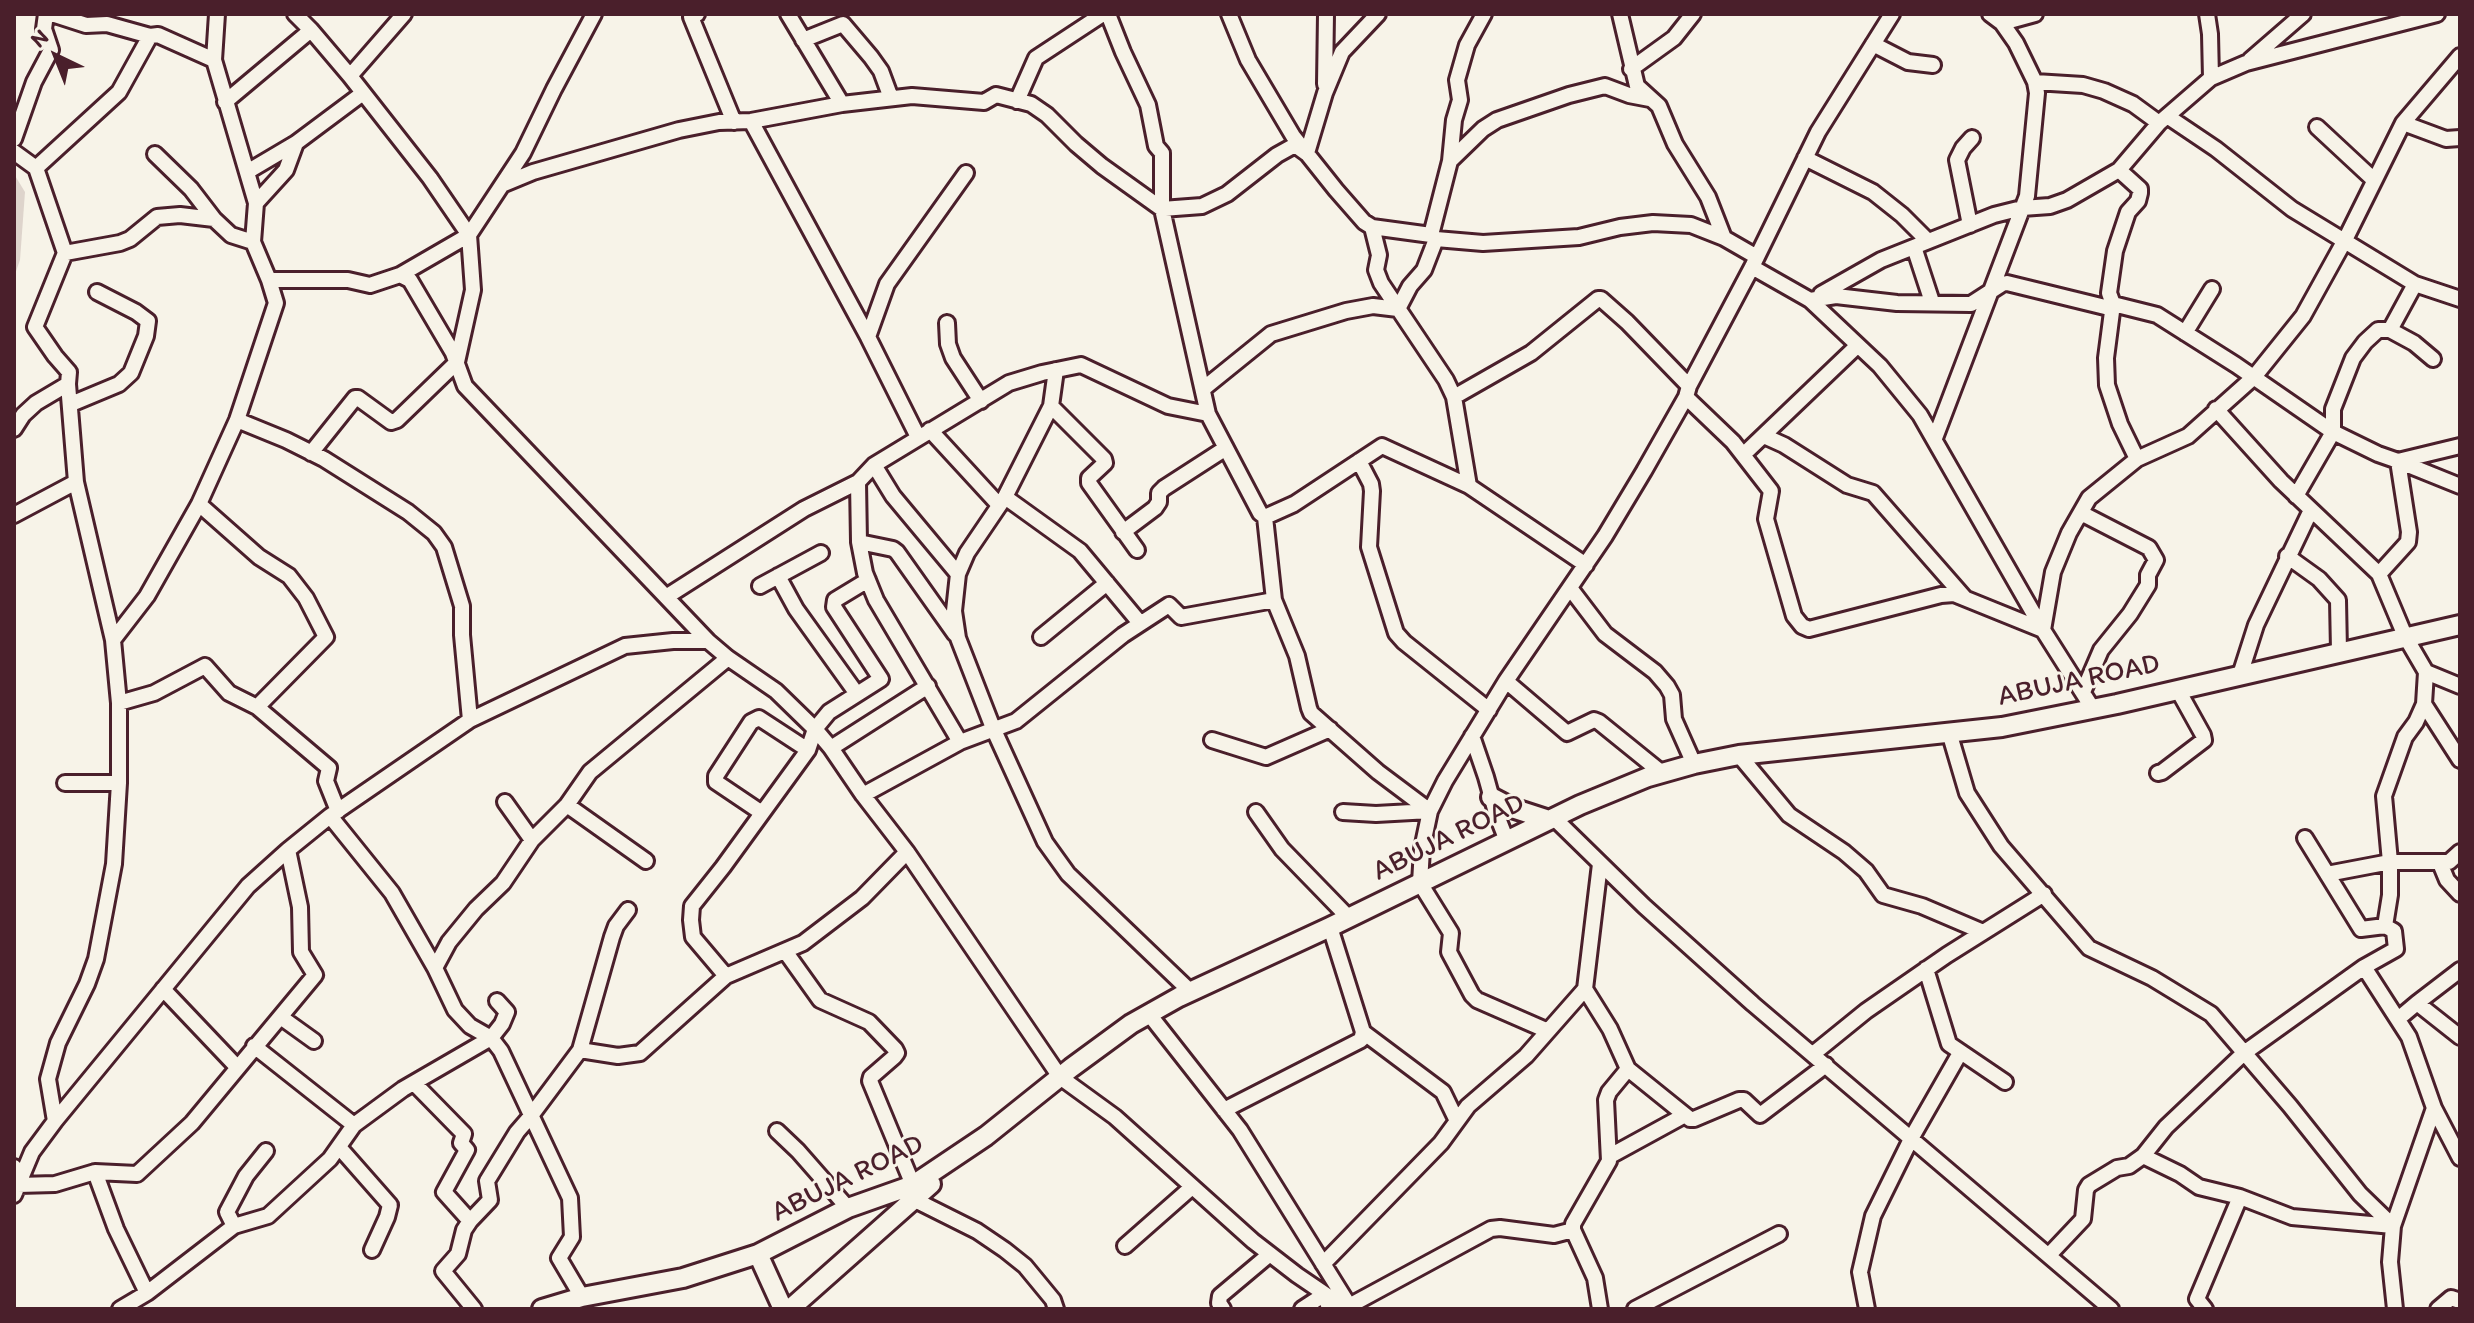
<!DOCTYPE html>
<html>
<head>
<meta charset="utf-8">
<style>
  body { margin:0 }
  #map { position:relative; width:2474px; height:1323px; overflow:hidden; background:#f7f3e8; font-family:Itim,sans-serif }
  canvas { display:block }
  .frame { position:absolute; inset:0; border:16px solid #4a1f2b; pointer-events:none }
  .north { position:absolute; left:16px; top:16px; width:80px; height:80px; -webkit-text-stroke:6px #f7f3e8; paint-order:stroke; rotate:317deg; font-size:22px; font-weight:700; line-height:32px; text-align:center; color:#4a1f2b }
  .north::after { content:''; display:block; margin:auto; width:28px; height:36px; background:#4a1f2b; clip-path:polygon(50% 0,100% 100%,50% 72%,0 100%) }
</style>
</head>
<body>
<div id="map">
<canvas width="2474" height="1323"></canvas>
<div class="frame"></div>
<div class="north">N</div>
</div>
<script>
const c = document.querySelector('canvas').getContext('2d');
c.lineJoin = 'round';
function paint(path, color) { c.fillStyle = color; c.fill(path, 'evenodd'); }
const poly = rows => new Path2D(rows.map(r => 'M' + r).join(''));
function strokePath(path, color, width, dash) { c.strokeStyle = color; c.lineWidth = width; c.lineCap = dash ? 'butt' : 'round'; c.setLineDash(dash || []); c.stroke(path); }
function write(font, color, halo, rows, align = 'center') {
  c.font = font + ' Itim,sans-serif'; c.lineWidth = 6; c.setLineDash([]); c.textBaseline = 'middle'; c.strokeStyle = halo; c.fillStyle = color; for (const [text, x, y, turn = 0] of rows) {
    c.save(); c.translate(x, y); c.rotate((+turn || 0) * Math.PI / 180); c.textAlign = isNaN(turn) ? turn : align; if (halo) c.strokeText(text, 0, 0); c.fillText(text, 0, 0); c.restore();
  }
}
const green = poly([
  [14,174,25,192,20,260,14,277]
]);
const minor = poly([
  [52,14,86,25,107,24,150,36,158,35,214,60],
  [217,14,214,60,256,203],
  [697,14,691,17,734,122],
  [788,14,842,104],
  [1108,14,1123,52,1148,105,1156,146,1162,153,1162,209,1208,414,1260,513,1265,517,1274,600,1297,656,1309,708,1311,713,1378,772,1430,811],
  [1229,14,1248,60,1293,136,1336,190,1364,222,1372,227,1379,255,1376,270,1381,283,1446,380,1454,397,1469,486],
  [1620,14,1637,86,1659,106,1675,144,1708,197,1724,238],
  [2207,14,2210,34,2211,78],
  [2002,23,2035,14],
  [311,30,350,76,430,178,469,235,473,290,457,362,397,420,391,422,358,398,355,398,311,453],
  [803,40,843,24,871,57,881,71,891,98],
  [1873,44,1908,62,1933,65],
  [2250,60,2303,14],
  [1631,69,1674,38,1693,14],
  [350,76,404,14],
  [2035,82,2083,85,2104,91,2133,104,2159,123],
  [1325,84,1326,14],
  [1017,101,1036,58,1103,14],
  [225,102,311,30,295,14],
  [2167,116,2216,149,2292,209,2415,284,2460,299],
  [751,121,868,337,918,437],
  [2403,123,2446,139,2460,138],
  [2317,127,2374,180],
  [14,139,34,82,51,50,44,29,46,14],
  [14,152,36,168,65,253,35,327,55,356,69,372,68,384,36,403,23,415,14,429],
  [1307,153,1325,93,1342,52,1378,14],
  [155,154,191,189,214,219],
  [1805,158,1873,192,1902,215,1928,241],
  [1450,161,1483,129,1497,120,1569,95,1605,86,1629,95,1650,99],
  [36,168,119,92,150,36],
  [2119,170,2140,189,2140,193,2138,201,2128,212,2115,251,2109,293,2113,304,2106,358,2107,385,2120,424,2137,459],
  [247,172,296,143],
  [504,184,533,172,679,130,719,122,751,121,842,104,912,96,984,102,996,95,1031,104,1047,115,1076,144,1102,166,1162,209,1202,206,1227,194,1277,155,1295,145,1306,153],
  [1970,225,1957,160,1963,148,1972,138],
  [1372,227,1431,235,1436,239,1483,243,1579,237,1620,227,1653,223,1691,225,1724,238,1757,257],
  [1431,235,1450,161,1454,120,1460,100,1457,80,1467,45,1484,14],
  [1914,247,1932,302],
  [65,253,120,243,130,239,157,217,180,215,214,219,231,235,253,242],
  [1752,267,1810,300,1880,366,1920,415,2043,630,2093,709],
  [400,275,410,280,453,353,465,386,708,641],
  [269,280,348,280,370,285,400,275,469,235,523,153,554,89,594,14],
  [1821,294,1881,260,1994,215,2022,208,2050,206,2067,200,2119,170,2159,123,2211,78,2246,63,2437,14],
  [1810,300,1836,296,1897,303,1971,304,2002,284,2007,283,2105,307,2113,304,2157,315,2236,365,2333,432,2378,454,2398,461,2460,446],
  [947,323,948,344,953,358,981,401],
  [2390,330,2415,284],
  [2185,333,2212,289],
  [868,337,887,284,966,173],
  [1056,370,1051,406,1005,497,967,553,958,574,954,611,958,638,993,728,1045,842,1068,874,1190,991],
  [1203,389,1271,334,1346,311,1373,306,1398,309,1410,286,1424,270,1436,239],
  [1454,397,1531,353,1598,299,1601,299,1627,322,1689,386],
  [1686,397,1733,442,1771,491,1766,519,1794,616,1802,626,1809,629,1941,595,1954,594,2043,630,2053,572,2069,533,2089,498,2137,459,2188,436,2254,377,2303,316,2345,240,2403,123,2460,56],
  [71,404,119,384,131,373,146,336,148,321,136,312,97,292],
  [1051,406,1104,459,1105,463,1089,478,1089,483,1137,550],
  [2216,409,2281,481,2379,574,2405,636,2426,672,2424,704,2416,722,2405,737,2384,796,2390,862,2390,895,2385,926,2394,931,2396,949,2364,967,2409,1037,2434,1108,2460,1158],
  [237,420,286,440,324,459,408,512,434,533,444,547,462,606,462,635,470,720],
  [930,430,999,505],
  [1764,436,1784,445,1847,485,1873,493,1964,597],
  [1935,438,2027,196,2037,93,2035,82,2016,43,2002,23,1990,14],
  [1743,455,1857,346],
  [1359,461,1371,484,1372,491,1369,547,1396,633,1404,642,1489,710],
  [2398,461,2460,486],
  [874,465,893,496,958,574],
  [858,482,859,542,865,573,876,600,960,742],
  [2296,496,2333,432,2333,409,2353,358,2365,342,2378,330,2390,330,2414,343,2433,359],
  [1005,497,1080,551,1140,623],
  [199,504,259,557,289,576,306,598,326,637,257,707],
  [2081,513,2149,548,2156,560,2148,575,2148,585,2130,614,2101,650,2083,692],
  [14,515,76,482],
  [1265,517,1294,504,1382,446,1469,486,1586,565],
  [1123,532,1155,508,1159,502,1159,493,1164,488,1226,448],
  [859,542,893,549,897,552,955,634],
  [2287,556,2319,579,2338,600,2339,651],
  [2379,574,2408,542,2409,532,2398,461],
  [778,576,796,609,857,694],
  [760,586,821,553],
  [1570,588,1605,634,1655,672,1667,686,1672,695,1674,719,1694,764],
  [666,597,804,509,858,482,874,465,1009,383,1042,373,1081,365,1168,406,1208,414],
  [1041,637,1107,583],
  [113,640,147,596,199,504,237,420,276,303,269,280,253,242,256,203,286,170,296,143,363,93],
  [2426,672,2460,686],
  [2240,675,2256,625,2311,510],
  [1506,681,1567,733,1594,720,1599,722,1662,773],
  [119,703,154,693,205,666,229,693,257,707,329,768,326,781,338,811],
  [2424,704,2460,760],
  [1949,732,1967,793,2001,846,2089,948,2152,978,2211,1014,2290,1106,2360,1194,2393,1226],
  [1472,736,1486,777,1496,813,1507,841],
  [1212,740,1266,757,1330,729],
  [831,748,928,686],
  [1739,755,1789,815,1844,852,1866,871,1883,895,1922,906,1983,932],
  [2158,773,2162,772,2204,740,2203,735,2178,690],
  [65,783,119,783],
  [863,795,960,742,1016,721,1123,635,1169,605,1181,617,1274,600],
  [505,802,532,840],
  [567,805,646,861],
  [1256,812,1282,849,1349,918],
  [1343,812,1376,814,1430,811],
  [762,813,716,782,716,776,751,722,759,718,808,750],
  [330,816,392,893,435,968,455,1010,470,1026,491,1038,501,1051,570,1198,572,1237,559,1258,582,1297],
  [1554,818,1644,906,1753,1004,2111,1309],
  [2305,838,2361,929,2385,926],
  [2440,863,2447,880,2460,894],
  [2327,874,2390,862,2449,862,2460,852],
  [785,951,820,1000,869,1022,895,1049,897,1053,894,1057,871,1077,870,1081,913,1185],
  [435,968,449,942,476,909,503,883,532,840,567,805,590,772,728,658],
  [1926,969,1949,1044,2005,1082],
  [726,976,693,937,691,920,692,906,723,867,808,750,815,729,829,712,881,679,834,607,835,600,868,580],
  [163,989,237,1067],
  [1585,989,1610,1029,1628,1069,1690,1119,1694,1119,1739,1100,1744,1100,1760,1115,1826,1065],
  [2417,1003,2460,970],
  [1149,1014,1240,1130,1350,1307],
  [282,1018,314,1041],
  [2398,1019,2417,1003,2460,1037],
  [1548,1031,1477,1000,1472,995,1449,952,1451,933,1420,883,1422,849,1430,811,1445,781,1506,681,1605,536,1644,471,1686,397,1689,386,1752,267,1818,132,1892,14],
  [1363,1032,1443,1092,1457,1121],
  [254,1046,354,1125],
  [580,1050,618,1056,640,1053,726,976,803,943,862,898,907,852],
  [1813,1054,1866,1011,1947,955,2044,894],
  [415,1084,464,1134,461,1143,467,1150,444,1192,470,1221,464,1230,458,1254,443,1271,474,1309],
  [1224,1110,1361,1040,1363,1032,1330,927],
  [55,1121,48,1079,58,1043,87,984,96,959,114,864,119,783,119,703,113,640,76,482,68,384],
  [777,1131,798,1151,848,1208],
  [339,1147,390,1205,387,1217,372,1250],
  [1610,1156,1685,1115],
  [2143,1156,2180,1174,2199,1187,2240,1197,2292,1217,2393,1226],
  [14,1167,18,1185,55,1184,95,1172],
  [14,1195,32,1152,55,1121,248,886,288,850,330,816,470,720,625,646,673,641,708,641,728,658,776,691,815,729,831,748,863,795,907,852,1060,1077,1115,1117,1253,1241,1297,1275,1347,1309],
  [913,1199,977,1231,1005,1250,1025,1266,1053,1300,1056,1309],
  [470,1221,490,1200,487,1181,517,1132,530,1117,580,1050,612,937,616,926,628,910],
  [234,1226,227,1212,246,1176,266,1151],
  [1125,1246,1192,1187],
  [2049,1255,2083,1219,2086,1190,2089,1185,2117,1168,2129,1166,2143,1156,2166,1127,2244,1053,2364,967],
  [1323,1264,1441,1143,1468,1106,1526,1056,1585,989,1600,864],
  [147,1293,116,1229,95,1172,137,1174,192,1123,315,975,301,952,300,907,288,850],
  [1349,1306,1491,1229,1500,1228,1554,1235,1573,1230],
  [120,1309,147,1293,234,1226,268,1216,330,1159,354,1125,403,1089,491,1038,502,1024,507,1012,497,1001],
  [1223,1309,1219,1303,1220,1296,1270,1254],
  [1302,1309,1325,1294,1329,1309],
  [1600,1309,1595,1278,1573,1230,1573,1224,1609,1161,1606,1100,1609,1092,1628,1069],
  [1635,1309,1779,1234],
  [1867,1309,1860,1272,1873,1216,1912,1137,1960,1053],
  [2205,1309,2197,1299,2240,1197],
  [2395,1309,2390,1262,2393,1226,2434,1108],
  [2438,1309,2451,1298,2460,1301]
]);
const major = poly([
  [1491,797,1512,808,1549,820],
  [758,1254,783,1309],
  [542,1309,582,1297,683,1278,758,1254,848,1208,913,1185,986,1136,1071,1068,1131,1024,1179,997,1330,927,1580,805,1648,777,1694,764,1739,755,2002,727,2117,704,2460,625],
  [790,1309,931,1184]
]);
const streetNames = [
  ["ABUJA ROAD",2079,681,-12],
  ["ABUJA ROAD",1449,838,-26],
  ["ABUJA ROAD",848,1179,-26]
];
paint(green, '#ded4cc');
strokePath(minor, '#4a1f2b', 20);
strokePath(major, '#4a1f2b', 24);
strokePath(minor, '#f7f3e8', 14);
strokePath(major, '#f7f3e8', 18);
write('28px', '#4a1f2b', '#f7f3e8', streetNames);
</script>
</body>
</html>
